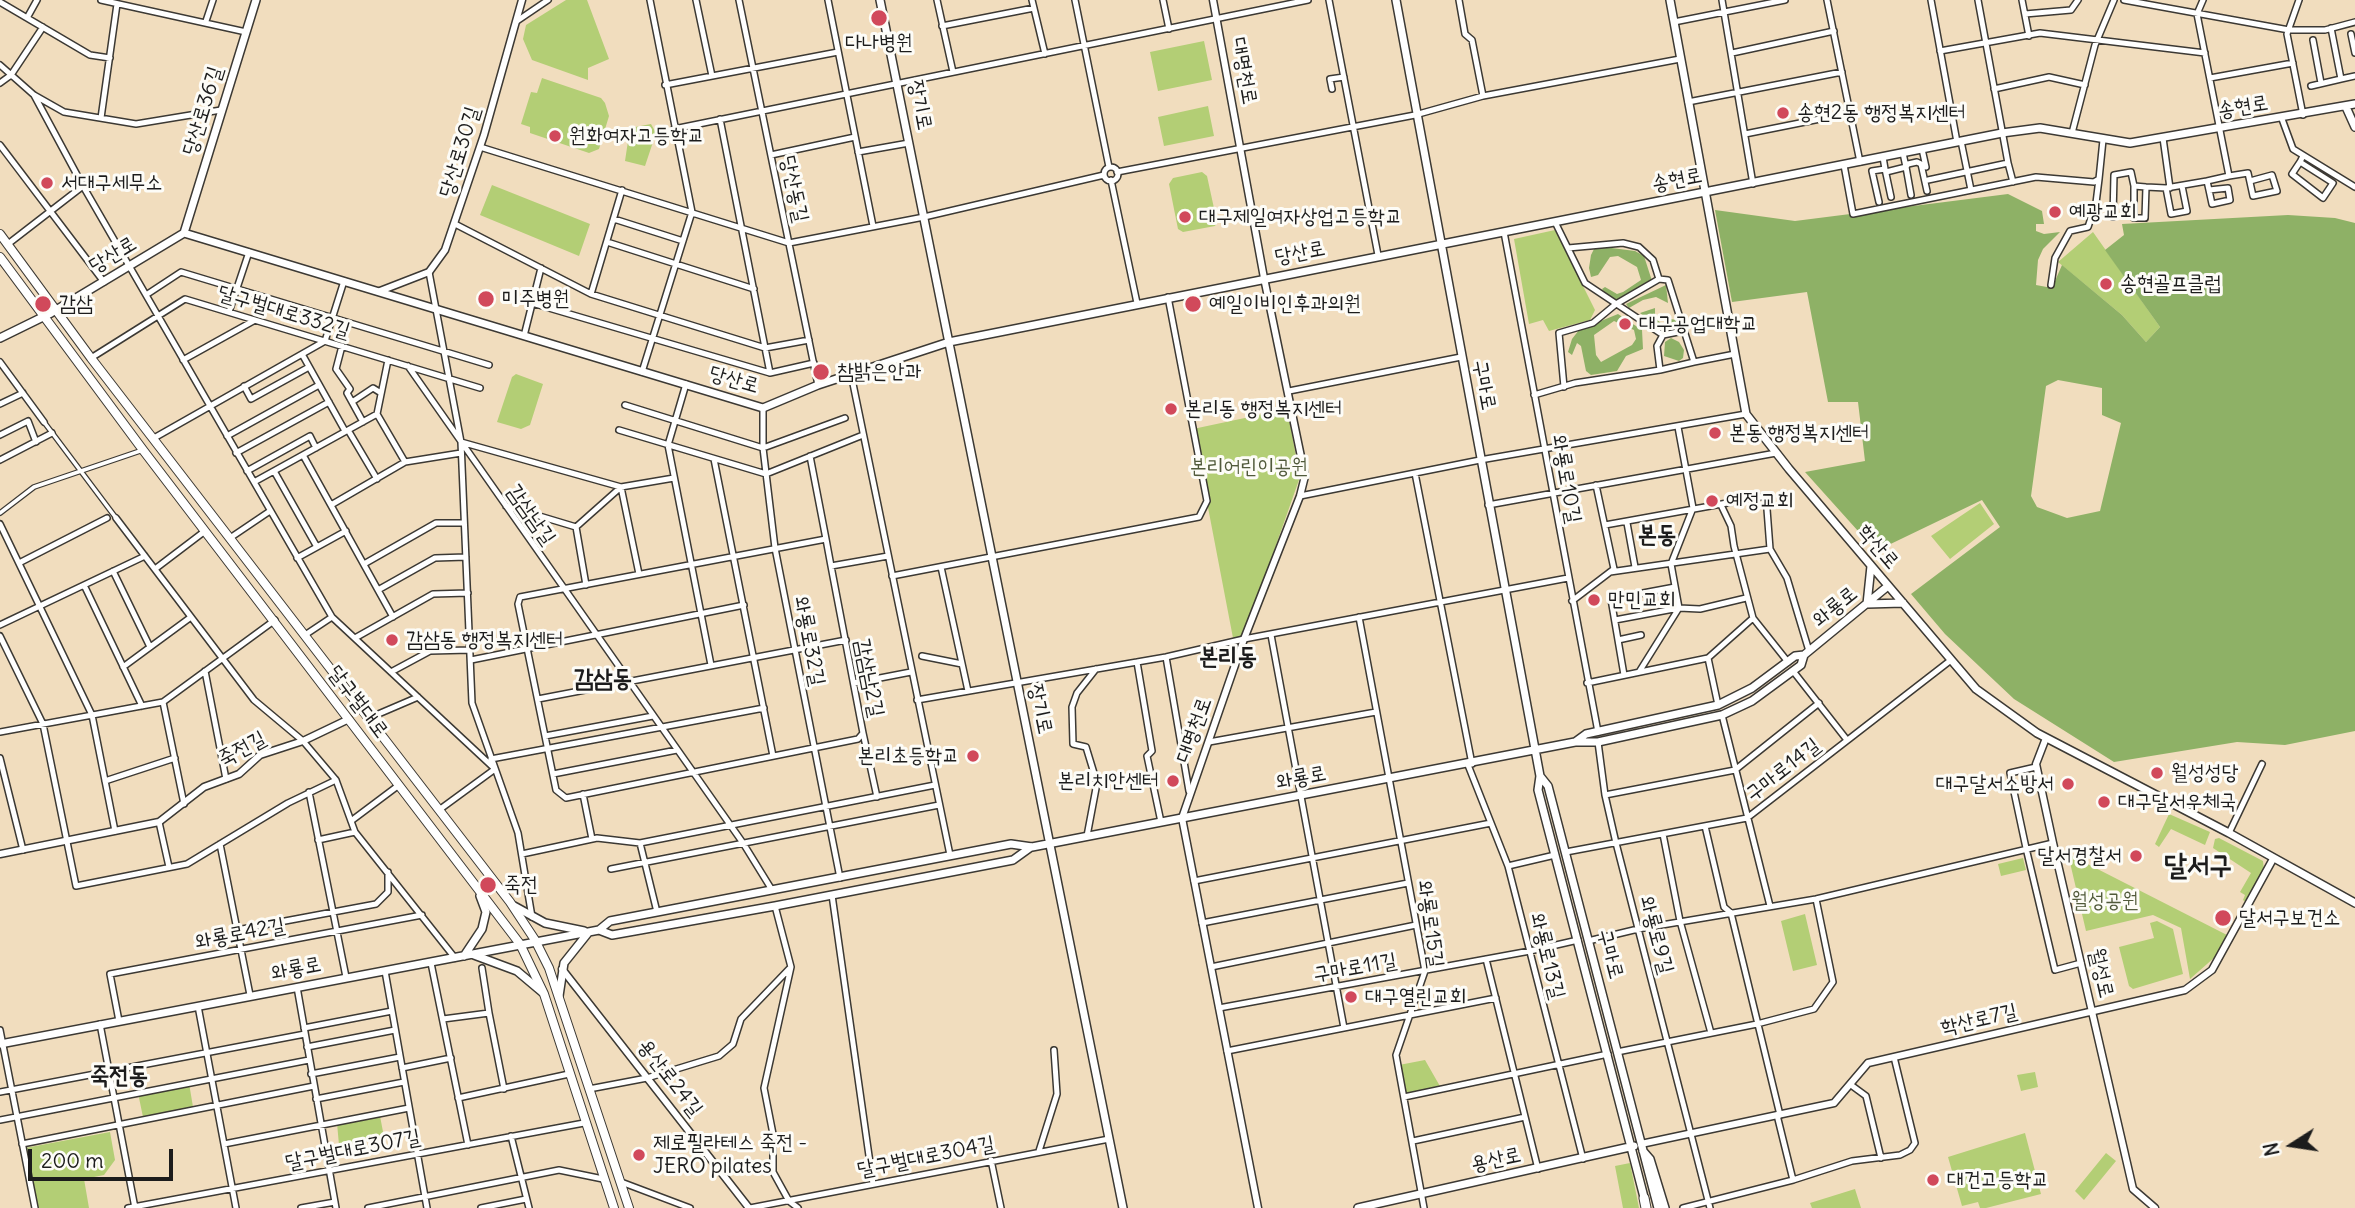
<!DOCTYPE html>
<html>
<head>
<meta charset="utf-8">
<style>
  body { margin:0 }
  #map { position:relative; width:2355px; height:1208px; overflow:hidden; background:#f1ddbe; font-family:Delius,sans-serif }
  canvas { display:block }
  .north { position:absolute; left:2257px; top:1110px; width:70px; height:70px; -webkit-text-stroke:5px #fdfcf7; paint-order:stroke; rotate:258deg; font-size:19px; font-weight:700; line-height:28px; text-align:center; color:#1c1c1c }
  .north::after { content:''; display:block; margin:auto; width:24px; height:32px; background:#1c1c1c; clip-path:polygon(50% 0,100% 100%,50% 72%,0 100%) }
  .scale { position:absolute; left:28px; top:1149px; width:145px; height:32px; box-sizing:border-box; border:4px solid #1c1c1c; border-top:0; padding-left:9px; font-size:21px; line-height:24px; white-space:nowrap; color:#1c1c1c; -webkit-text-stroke:5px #fdfcf7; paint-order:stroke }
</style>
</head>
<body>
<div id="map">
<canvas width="2355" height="1208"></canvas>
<div class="north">N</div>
<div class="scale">200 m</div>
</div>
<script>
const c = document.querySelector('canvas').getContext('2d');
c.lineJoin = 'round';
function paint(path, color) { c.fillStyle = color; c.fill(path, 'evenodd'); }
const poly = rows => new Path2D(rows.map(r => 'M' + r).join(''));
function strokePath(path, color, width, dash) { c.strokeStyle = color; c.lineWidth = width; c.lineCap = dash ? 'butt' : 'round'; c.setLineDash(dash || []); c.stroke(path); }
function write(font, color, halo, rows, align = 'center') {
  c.font = font + ' Delius,"Poor Story",sans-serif'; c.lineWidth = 6; c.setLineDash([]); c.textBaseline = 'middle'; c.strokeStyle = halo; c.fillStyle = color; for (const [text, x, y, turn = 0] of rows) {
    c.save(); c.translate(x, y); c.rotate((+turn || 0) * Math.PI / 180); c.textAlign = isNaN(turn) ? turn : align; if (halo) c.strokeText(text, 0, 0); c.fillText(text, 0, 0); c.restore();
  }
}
const green = poly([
  [566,0,587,0,609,59,588,68,588,80,532,60,523,39,526,25],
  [1204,41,1212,80,1158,91,1150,52],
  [542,78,601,98,605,103,609,116,599,149,589,153,530,133,530,127,521,124,531,92,537,93],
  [1208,106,1214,136,1164,146,1158,117],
  [651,124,656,133,645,166,625,161,630,128],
  [1202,172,1207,176,1217,222,1215,226,1183,232,1178,229,1169,184,1173,178],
  [492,185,590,224,579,256,480,215],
  [1555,230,1595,310,1590,320,1549,331,1543,320,1529,324,1514,239],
  [2093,232,2160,327,2146,342,2122,315,2058,262],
  [516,374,543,384,530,425,521,429,497,422,512,377],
  [1287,409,1300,477,1244,636,1233,638,1193,429],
  [1980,503,1994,524,1950,559,1931,536],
  [2169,814,2210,832,2205,845,2171,829,2159,847,2155,844],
  [2219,838,2263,861,2264,870,2247,903,2243,900,2245,895,2240,892,2251,873,2213,848,2215,839],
  [2068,854,2227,935,2215,957,2190,979,2181,928,2153,915,2086,931],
  [2023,858,2026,870,2001,876,1998,864],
  [1805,914,1817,965,1793,971,1781,921],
  [2157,921,2173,929,2183,974,2133,989,2129,986,2119,947,2154,938,2150,923],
  [1425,1060,1441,1088,1405,1096,1399,1065],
  [2035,1072,2038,1087,2021,1091,2017,1075],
  [189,1083,193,1107,143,1117,138,1093],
  [380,1116,384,1137,339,1145,337,1123],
  [110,1132,115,1160,104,1175,84,1179,89,1208,36,1208,25,1148],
  [2025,1133,2041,1194,1986,1208,1980,1208,1978,1202,1962,1206,1948,1157],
  [2106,1153,2116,1161,2084,1200,2075,1191],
  [1630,1163,1639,1208,1623,1208,1615,1166],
  [1855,1189,1861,1208,1812,1208,1810,1203]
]);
const forest = poly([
  [2008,194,2042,211,2044,224,2036,224,2036,231,2044,234,2060,232,2043,249,2038,260,2036,285,2052,288,2062,265,2122,315,2146,342,2160,327,2105,250,2124,235,2122,224,2288,215,2335,218,2355,223,2355,731,2285,745,2237,742,2114,762,2014,699,1945,634,1911,594,2000,527,1982,500,1876,551,1805,472,1865,461,1858,402,1828,402,1807,292,1732,302,1715,210,1795,221],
  [2058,380,2102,388,2102,415,2121,423,2100,511,2067,518,2037,507,2031,496,2046,386],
  [1604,247,1635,251,1644,256,1652,281,1616,301,1608,297,1602,289,1605,287,1617,294,1623,292,1641,280,1637,267,1618,256,1610,257,1598,275,1591,277,1589,268,1591,255,1594,249],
  [1666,285,1668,303,1656,297,1643,300,1629,308,1626,304],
  [1655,308,1655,318,1663,325,1670,319,1677,320,1674,328,1665,331,1656,326,1640,313],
  [1618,314,1642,330,1643,349,1626,356,1617,371,1591,375,1586,371,1581,346,1577,343,1572,355,1568,352,1572,339,1579,330],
  [1614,321,1634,330,1636,339,1632,345,1601,362,1596,355,1594,335],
  [1671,338,1679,342,1684,350,1683,358,1679,361,1664,356,1665,342]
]);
const pedestrian = poly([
  [44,422,116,518],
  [0,513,34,487,140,451]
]);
const minor = poly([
  [101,0,246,32],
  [696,0,712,76],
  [739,0,818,385],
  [828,0,873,226],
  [937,0,953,72],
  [1032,0,1045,54],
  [1075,0,1109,167],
  [1163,0,1169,29],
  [1329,0,1378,255],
  [1459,0,1465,34,1472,40,1483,96],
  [1722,0,1753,184],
  [1827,0,1860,162],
  [1931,0,1957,142],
  [1978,0,2008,163],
  [2022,0,2029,36],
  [2124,0,2289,30,2325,30,2355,22],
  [2203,0,2197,14,2229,176,2248,173,2253,196,2277,191,2272,175,2250,181],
  [2299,0,2287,34,2303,115],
  [0,2,90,55,110,58],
  [2025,14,2071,10,2078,0],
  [27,18,37,0],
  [206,21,213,0],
  [517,21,548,0],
  [1674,22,1785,0],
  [942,26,1034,8],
  [2351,34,2355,53],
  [2313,40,2321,83],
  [1940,51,2040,33,2205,53],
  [1732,53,1834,31],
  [0,65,34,95,64,112,136,124,221,110],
  [2210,78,2293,63],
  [2341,79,2355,76],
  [0,83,11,75,43,27],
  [665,85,838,52],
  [2311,86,2341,79,2331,28],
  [1332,89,1330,79,1344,77],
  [1994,89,2049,77,2085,85],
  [34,95,83,186,332,617,495,769],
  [1688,102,1842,72],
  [101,118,117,4],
  [720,119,770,373],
  [2282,119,2293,149,2355,187],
  [674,129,1308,0],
  [2072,133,2095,45,2114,0],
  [1745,134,1850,113],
  [2163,138,2170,188],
  [1961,141,1971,190],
  [0,145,104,282],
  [480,147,789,243,924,217,1104,175],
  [1922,149,1926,167],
  [858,152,909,143],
  [771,155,855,137],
  [2300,162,2333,183,2323,198,2292,174,2300,162,2303,156],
  [1844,165,1853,214,2036,177,2094,182,2099,179,2103,140],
  '1104 174a7 7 0 1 1 14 0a7 7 0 1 1-14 0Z',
  [1885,169,1891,197],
  [1117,172,1415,115,1483,96,1680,59],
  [1886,172,1906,167,1903,153],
  [1111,180,1137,303],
  [1928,180,2008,163,2013,182],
  [2182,186,2187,211,2171,214,2166,188,2207,181],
  [2146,187,2145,218,2134,218,2134,186,2146,187,2166,188],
  [2209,190,2228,188,2230,200,2212,204,2209,190,2207,181,2229,176],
  [1911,195,1906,167,1908,164,1917,162,1921,164,1927,191],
  [1879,202,1872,171,1885,169,1883,157],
  [2113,217,2114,175,2131,172,2134,186],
  [614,219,683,241],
  [455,224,591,294,765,348,809,340],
  [1504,232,1598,732],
  [607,242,754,289],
  [8,244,83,186],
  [1568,248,1623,243,1639,247,1653,260,1659,279,1668,280,1694,362,1660,370],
  [429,272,461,442,472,703,518,833,532,917],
  [2051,285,2055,258,2070,231,2088,227,2096,203,2099,179],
  [591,294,622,190],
  [146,295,181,272,489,365],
  [532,303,770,373,814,363],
  [229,312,249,252],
  [1663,335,1683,331],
  [524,336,541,268],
  [342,346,336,369,350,389,347,393,363,422],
  [302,354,345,431],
  [91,358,185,299,480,388],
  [183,360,255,320],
  [0,362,44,422],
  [1694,362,1735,354],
  [408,366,743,843,772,890],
  [642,372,692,212,650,0],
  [851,374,950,855],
  [686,384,668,445,711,665],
  [244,386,251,399,309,367],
  [1564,387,1559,333,1593,323,1616,304,1659,279],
  [1289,391,1461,357],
  [1534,395,1575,383,1660,370,1657,346,1663,335,1585,283,1555,222],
  [352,402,373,388,381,393],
  [0,404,23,393],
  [625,405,763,448,845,418],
  [763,408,763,448,775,548,840,878],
  [377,414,405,462],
  [348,430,377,479],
  [619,430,766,474,863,435],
  [0,435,28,421,36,442],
  [227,436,319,385],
  [154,438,325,341,344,281],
  [461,442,621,487,639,574],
  [236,453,329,402],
  [303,455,393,617],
  [810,456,826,539,831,566,863,733,858,739,566,798,556,790,518,604,520,597,826,539],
  [714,459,773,756],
  [0,460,52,433],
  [247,471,310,436,316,448],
  [274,471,317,547],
  [1415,473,1472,764],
  [254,482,377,414,388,360],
  [1300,496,1480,460,1746,414],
  [331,505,405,462,461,453],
  [1488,505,1776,453],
  [1721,505,1731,526,1734,546,1753,618,1788,662],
  [506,506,576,527,621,487,674,478],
  [116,518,254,700,303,741,336,780,355,832,455,958],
  [1627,523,1635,567],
  [0,524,92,715,115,831],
  [1605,525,1766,496,1770,549,1787,578,1809,651],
  [576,527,586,585],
  [230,538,270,511],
  [297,558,346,531],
  [19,563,107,518],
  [364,564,436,523,464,523],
  [831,566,888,556],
  [941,567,968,691],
  [155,569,205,531],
  [113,571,150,647],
  [1610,572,1770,549],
  [892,576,1199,517,1207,501,1168,297],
  [84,585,142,706],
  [378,590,435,558,466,557],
  [1572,601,1614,569,1596,485],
  [1359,617,1425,971,1396,1055,1424,1208],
  [1615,620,1679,608,1700,609,1746,598],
  [0,625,145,556],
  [305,635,332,617],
  [1271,635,1344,1028],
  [0,636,43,724,76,886,187,864,288,803,336,780],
  [355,638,433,594,468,593],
  [1618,640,1641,635],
  [922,656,962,664],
  [1166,657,1189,791],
  [1708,658,1718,705],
  [471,660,744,605],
  [1137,662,1152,751,1147,756,1161,822],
  [123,667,191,617],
  [205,671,226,779],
  [1793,671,1847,740],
  [391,672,430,651,470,650],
  [1639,672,1679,608,1671,564,1693,508,1678,427],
  [1624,675,1611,599,1675,587],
  [854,683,911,672],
  [1587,683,1708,658,1753,618],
  [538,699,846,640],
  [917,700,1166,657,1244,639,1568,578],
  [163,702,184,804],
  [1722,715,1770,906],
  [369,718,418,697],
  [0,732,163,702,275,620],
  [863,733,877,797],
  [545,736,653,716],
  [1209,742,1376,712],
  [1598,742,1605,795,1616,843,1710,1208],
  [0,758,23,850],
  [491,759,764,708],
  [1468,765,1508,866,1583,1159],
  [2036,767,2010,773,2026,848,2055,970,2081,963],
  [553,774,677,750],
  [105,781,175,758],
  [309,792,346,977],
  [583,794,592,839],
  [1605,795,1735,770,1819,703],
  [439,810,495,769],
  [351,821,399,785],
  [159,822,169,867],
  [1705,826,1724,907,1731,913,1780,1115],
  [2229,833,2262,764],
  [1663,834,1680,921,1711,1033],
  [1087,836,1097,783,1086,747,1073,744,1072,707,1077,693,1096,669],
  [318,840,355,832],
  [640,843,657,912],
  [220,844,250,995],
  [1566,852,1747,818,1951,660],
  [522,854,597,838,640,843,935,785],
  [1508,866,1555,855],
  [611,869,939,805],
  [1194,881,1491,823],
  [832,895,873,1184],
  [775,906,791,967,764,1088,773,1134,773,1172,789,1201,798,1208],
  [1202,923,1408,883],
  [237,930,376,904,388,892,388,872],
  [1588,941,1638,929,1816,899,2053,843],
  [1486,959,1538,1169],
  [431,963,468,1145],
  [1211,967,1416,925],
  [482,968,489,1013],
  [385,971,427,1208],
  [297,987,336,1208],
  [198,1006,236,1208],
  [1219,1008,1530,951,1578,940],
  [443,1019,489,1013,504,1089],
  [119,1021,110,974,422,915],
  [100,1024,135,1208],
  [304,1028,392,1011],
  [0,1030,35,1208],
  [307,1047,395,1030],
  [1227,1051,1496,998],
  [1617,1052,1757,1024,1814,1009,1833,982,1816,899],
  [402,1068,451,1058],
  [311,1074,400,1057],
  [1851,1085,1866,1096,1881,1158],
  [589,1089,647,1078,719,1056,733,1044,741,1019,789,969],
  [0,1092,305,1034],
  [1404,1097,1608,1054],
  [458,1098,569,1074],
  [316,1099,404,1082],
  [1777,1115,1793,1180,1852,1161,1900,1155,1910,1150,1915,1143,1894,1057],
  [0,1120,309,1060],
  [511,1136,529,1208],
  [1413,1141,1525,1117],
  [22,1144,314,1086],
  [224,1144,409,1108],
  [1039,1151,1057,1094,1054,1050],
  [991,1160,1001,1208],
  [621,1182,690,1208],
  [128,1208,584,1123],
  [301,1208,335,1202],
  [368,1208,559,1170,603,1179],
  [481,1208,526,1199],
  [750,1208,1109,1139],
  [1683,1208,1793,1180]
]);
const tertiary = poly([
  [1213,0,1264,278,1305,476,1300,496,1244,639,1182,818,1258,1208],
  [380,291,429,272,445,250,484,135,522,0],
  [2046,738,2036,764,2053,843,2133,1189,2155,1208],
  [0,854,159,822,204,787,239,774,260,755,303,741,349,719],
  [562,969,749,1208],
  [1641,1144,1834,1103,1868,1063,2185,990,2212,970,2273,859]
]);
const secondary = poly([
  [880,0,1123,1208],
  [1396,0,1540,776,1538,790,1645,1201],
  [1670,0,1746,414,1789,469,1976,689,2037,733,2229,833,2355,903],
  [2346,107,2355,127],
  [184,233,256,0],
  [0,338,51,313,184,233,763,408,818,385,949,342,2002,133,2040,128,2130,143,2355,104],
  [1871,566,1867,604,1903,603],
  [1575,742,1586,734,1718,705,1752,688,1795,656,1804,655,1888,586],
  [1540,776,1548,786,1658,1208],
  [514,906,545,923,584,931],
  [599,930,612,935,775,906,1013,860,1031,847],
  [474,955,517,971,542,992],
  [464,956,482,929,486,912,480,896],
  [559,996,564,963,588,933],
  [0,1044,599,930,610,921,1011,844,1032,847,1575,742,1598,742,1722,715,1752,701,1801,665,1804,655],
  [1643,1151,1650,1159,1665,1208],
  [1358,1208,1634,1146]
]);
const primary = poly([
  [0,234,91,358,510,902,535,940,549,968,629,1208],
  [0,257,143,450,520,944,544,994,614,1208]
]);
const trunk = poly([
  [1644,1198,1646,1208]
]);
const markers = [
  [879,18,9,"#d1495b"],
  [1783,113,7,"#d1495b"],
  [555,136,7,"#d1495b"],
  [47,183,7,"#d1495b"],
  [2055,212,7,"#d1495b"],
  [1185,217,7,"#d1495b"],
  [2106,284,7,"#d1495b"],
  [486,299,9,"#d1495b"],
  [43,304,9,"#d1495b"],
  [1193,304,9,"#d1495b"],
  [1625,324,7,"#d1495b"],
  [821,372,9,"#d1495b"],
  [1171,409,7,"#d1495b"],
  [1715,433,7,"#d1495b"],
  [1712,501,7,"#d1495b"],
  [1594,600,7,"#d1495b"],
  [392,640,7,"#d1495b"],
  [973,756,7,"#d1495b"],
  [2157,773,7,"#d1495b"],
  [1173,781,7,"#d1495b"],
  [2068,784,7,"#d1495b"],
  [2104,802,7,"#d1495b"],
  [2136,856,7,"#d1495b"],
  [488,885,9,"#d1495b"],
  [2223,918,9,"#d1495b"],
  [1351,997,7,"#d1495b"],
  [639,1155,7,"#d1495b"],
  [1933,1180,7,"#d1495b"]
];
const poiNames = [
  ["다나병원",879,43,"center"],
  ["송현2동 행정복지센터",1797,113],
  ["원화여자고등학교",569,136],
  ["서대구세무소",61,183],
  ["예광교회",2069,212],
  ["대구제일여자상업고등학교",1199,217],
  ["송현골프클럽",2120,284],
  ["미주병원",502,299],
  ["감삼",59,304],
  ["예일이비인후과의원",1209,304],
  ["대구공업대학교",1639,324],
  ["참밝은안과",837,372],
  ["본리동 행정복지센터",1185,409],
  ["본동 행정복지센터",1729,433],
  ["예정교회",1726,501],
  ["만민교회",1608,600],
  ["감삼동 행정복지센터",406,640],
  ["본리초등학교",959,756,"right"],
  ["월성성당",2171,773],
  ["본리치안센터",1159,781,"right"],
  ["대구달서소방서",2054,784,"right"],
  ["대구달서우체국",2118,802],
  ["달서경찰서",2122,856,"right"],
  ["죽전",504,885],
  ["달서구보건소",2239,918],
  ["대구열린교회",1365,997],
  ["제로필라테스 죽전 -",653,1143],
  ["JERO pilates",653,1167],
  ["대건고등학교",1947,1180]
];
const streetNames = [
  ["대명천로",1244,71,80],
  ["장기로",920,105,79],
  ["송현로",2243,107,-9],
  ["당산로36길",203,111,-73],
  ["당산로30길",460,152,-73],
  ["송현로",1677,180,-11],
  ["당산동길",794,189,78],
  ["당산로",1300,253,-11],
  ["당산로",113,255,-31],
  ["달구벌대로332길",284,312,17],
  ["당산로",734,380,16],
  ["구마로",1484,385,79],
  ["와룡로10길",1566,479,80],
  ["감삼남길",531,515,55],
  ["학산로",1878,547,49],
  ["와룡로",1835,607,-39],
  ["와룡로32길",809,641,79],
  ["감삼남2길",869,678,79],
  ["달구벌대로",358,702,53],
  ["장기로",1040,709,78],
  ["대명천로",1194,730,-70],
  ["죽전길",242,749,-28],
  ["구마로14길",1783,770,-38],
  ["와룡로",1301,778,-11],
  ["와룡로15길",1430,924,82],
  ["와룡로42길",240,934,-11],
  ["와룡로9길",1656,935,75],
  ["구마로",1610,954,75],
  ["와룡로13길",1547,956,76],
  ["구마로11길",1355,968,-10],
  ["와룡로",296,969,-11],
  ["월성로",2101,973,77],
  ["학산로7길",1979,1020,-13],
  ["용산로24길",670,1078,52],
  ["달구벌대로307길",353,1150,-11],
  ["달구벌대로304길",926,1157,-11],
  ["용산로",1496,1160,-12]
];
const parkNames = [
  ["본리어린이공원",1249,467],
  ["월성공원",2105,901]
];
const quarterNames = [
  ["본동",1657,535],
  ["본리동",1228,657],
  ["감삼동",603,679],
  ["죽전동",119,1076]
];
const districtNames = [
  ["달서구",2198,866]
];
paint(green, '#b3ce75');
paint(forest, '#8eb166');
strokePath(pedestrian, '#3c3934', 6);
strokePath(minor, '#3c3934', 8);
strokePath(tertiary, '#3c3934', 9);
strokePath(secondary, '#3c3934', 10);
strokePath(primary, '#3c3934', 10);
strokePath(trunk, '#3c3934', 11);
strokePath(pedestrian, '#fff', 3.5);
strokePath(minor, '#fff', 5);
strokePath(tertiary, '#fff', 6);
strokePath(secondary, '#fff', 7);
strokePath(primary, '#fff', 8);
strokePath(trunk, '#fff', 9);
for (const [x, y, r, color] of markers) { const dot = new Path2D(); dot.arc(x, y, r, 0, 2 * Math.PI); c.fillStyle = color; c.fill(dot); strokePath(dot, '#fdfcf7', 2.5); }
write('21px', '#1c1c1c', '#fdfcf7', poiNames, 'left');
write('21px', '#1c1c1c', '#fdfcf7', streetNames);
write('21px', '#515a3b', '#fdfcf7', parkNames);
write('bold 24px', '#1c1c1c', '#fdfcf7', quarterNames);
write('bold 28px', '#1c1c1c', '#fdfcf7', districtNames);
</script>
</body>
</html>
